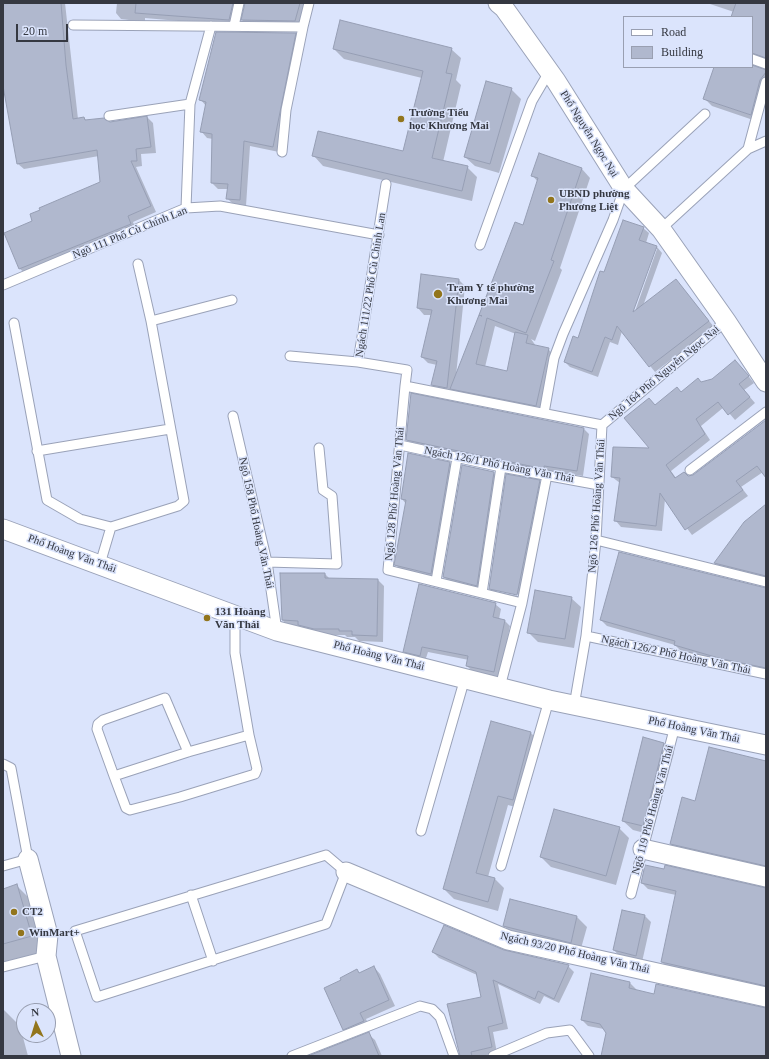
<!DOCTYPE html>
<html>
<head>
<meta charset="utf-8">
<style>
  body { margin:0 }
  #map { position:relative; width:769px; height:1059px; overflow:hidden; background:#dbe4fc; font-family:Georgia,serif }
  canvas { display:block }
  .frame { position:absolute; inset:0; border:4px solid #353841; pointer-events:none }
  .legend { position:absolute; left:623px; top:16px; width:130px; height:52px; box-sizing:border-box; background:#dbe4fc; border:1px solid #999fb1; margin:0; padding:5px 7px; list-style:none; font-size:12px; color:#353841 }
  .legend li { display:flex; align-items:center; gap:8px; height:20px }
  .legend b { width:20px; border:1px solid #999fb1 }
  .north { position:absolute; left:16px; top:1003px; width:40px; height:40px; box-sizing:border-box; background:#dbe4fc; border:1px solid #999fb1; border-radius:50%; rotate:356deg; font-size:11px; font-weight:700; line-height:16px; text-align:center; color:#353841 }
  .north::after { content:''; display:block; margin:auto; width:14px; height:18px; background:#92751c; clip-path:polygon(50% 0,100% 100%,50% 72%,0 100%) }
  .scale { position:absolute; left:16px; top:24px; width:52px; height:18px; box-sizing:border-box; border:2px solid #353841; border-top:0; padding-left:5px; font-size:12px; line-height:14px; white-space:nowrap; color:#353841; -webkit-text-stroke:3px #dbe4fc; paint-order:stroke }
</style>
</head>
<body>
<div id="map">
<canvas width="769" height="1059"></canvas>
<div class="frame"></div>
<ul class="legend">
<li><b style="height:5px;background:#fff"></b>Road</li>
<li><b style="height:11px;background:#b0b8ce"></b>Building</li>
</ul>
<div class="north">N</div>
<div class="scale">20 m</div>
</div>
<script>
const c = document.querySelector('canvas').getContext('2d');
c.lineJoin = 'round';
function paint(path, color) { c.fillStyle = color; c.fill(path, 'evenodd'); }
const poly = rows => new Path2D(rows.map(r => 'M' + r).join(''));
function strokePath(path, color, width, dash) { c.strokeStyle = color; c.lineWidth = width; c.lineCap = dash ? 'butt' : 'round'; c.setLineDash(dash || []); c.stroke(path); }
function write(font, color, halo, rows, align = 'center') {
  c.font = font + ' Georgia,serif'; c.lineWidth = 3; c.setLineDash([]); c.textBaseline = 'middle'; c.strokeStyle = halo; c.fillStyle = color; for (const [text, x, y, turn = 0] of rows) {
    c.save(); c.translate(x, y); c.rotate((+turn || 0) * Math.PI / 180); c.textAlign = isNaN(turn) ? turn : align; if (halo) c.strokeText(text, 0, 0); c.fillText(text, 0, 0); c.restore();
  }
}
const shadow = poly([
  [3,3,65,3,78,119,84,118,87,121,110,123,147,117,153,123,156,153,141,154,142,166,136,167,156,212,133,222,136,229,26,274,20,269,34,221,101,183,99,156,24,169,18,164,3,79],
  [117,3,245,3,239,7,235,26,145,18,145,22,121,19,116,13],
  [246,3,306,3,301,26,248,26,242,20],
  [707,3,766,3,766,63,760,60,754,65,754,67,766,71,766,95,759,122,712,106,704,98,715,67,752,67,752,17,732,17,734,12],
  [295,34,301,40,279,152,250,146,246,206,234,205,228,199,228,189,218,189,212,183,213,139,207,138,201,131,206,106,201,100],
  [334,49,451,49,461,58,456,80,461,85,443,162,467,167,477,177,472,201,323,166,314,156,404,152,422,78,344,59],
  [511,89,521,99,499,173,475,166,465,157],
  [539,155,582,169,590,178,560,268,562,270,535,341,531,339,536,346,548,349,557,358,544,414,439,391,432,385,437,365,428,363,422,357,432,315,424,315,418,308,422,276,459,280,465,286,456,376,523,226,538,182,532,175],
  [495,326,516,334,507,372,485,367],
  [643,228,649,233,646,243,657,247,662,253,643,306,681,286,714,327,655,372,622,331,618,345,610,342,598,377,570,367,565,362,578,339,605,273],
  [655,249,657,249,633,317,631,317],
  [741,367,754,383,744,390,755,403,735,420,724,407,701,426,710,440,671,471,676,478,694,476,766,421,766,475,763,472,741,487,748,496,692,535,665,499,662,531,621,527,616,521,620,483,612,477,651,449,649,399,656,406,701,383,712,380],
  [583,428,589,434,583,476,550,471,549,474,413,446,407,440],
  [450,463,456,469,437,580,402,571,396,565,406,504,402,499],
  [494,473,500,479,483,591,450,583,444,577],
  [539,481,546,487,523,601,496,594,490,588],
  [495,589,523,595,522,597,495,591],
  [746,520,766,536,766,579,720,568,715,563],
  [325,574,330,579,378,580,384,586,383,642,359,641,355,637,347,637,345,635,321,635,306,631,301,627,289,626,282,620],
  [766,589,766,672,681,651,675,645,607,626,601,620],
  [571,598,581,607,574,648,538,642,529,633],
  [495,604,501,609,499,619,505,621,510,626,500,677,473,672,467,666,469,660,428,652,425,661,410,657,405,651],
  [492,722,531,733,541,743,523,809,508,805,488,877,495,879,504,888,498,911,454,899,444,889],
  [643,738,664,743,674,753,652,835,633,830,623,821],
  [766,762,766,871,677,850,671,844,695,802],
  [619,828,629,838,616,885,551,867,541,857],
  [642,883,766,902,766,990,668,969,662,962,676,895,648,889],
  [17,886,35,904,49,954,3,968,3,890],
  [511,900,577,917,587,927,580,952,514,935,504,926],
  [623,911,645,916,651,922,642,962,620,957,614,950],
  [504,951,568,966,574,972,559,1003,544,996,540,1004,498,984,508,1029,493,1032,497,1053,481,1056,461,1056,482,998,477,975,439,958,433,952],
  [374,967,380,974,395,1006,366,1019,370,1028,351,1035,344,1029,360,974],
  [630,983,636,989,635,991,655,995,766,1008,766,1056,602,1056,607,1033,604,1029,588,1026,582,1020],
  [3,1009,20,1026,28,1056,3,1056],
  [368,1034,375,1040,382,1056,311,1056]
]);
const building = poly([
  [3,3,61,3,66,65,73,119,84,117,85,120,104,118,110,122,147,116,151,147,136,149,137,161,131,161,151,206,128,216,131,224,19,269,4,233,32,221,30,214,40,210,39,208,100,182,97,150,17,164,3,86,3,3],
  [136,3,233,3,229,20,135,13,136,3],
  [245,3,300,3,295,21,241,20,245,3],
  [736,3,766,3,766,58,752,53,752,17,731,17,736,3],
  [340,20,452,48,446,73,452,74,432,158,468,166,462,191,312,156,318,131,403,151,423,71,333,49,340,20],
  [216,32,296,33,273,147,244,141,240,200,226,199,228,184,211,183,212,134,200,132,206,102,199,100,216,32],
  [752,65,766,70,766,72,760,80,751,115,703,99,714,67,752,67,752,65],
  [486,81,512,88,490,164,464,157,486,81],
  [539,153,582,168,551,260,554,261,526,333,487,318,476,364,507,371,515,332,528,335,526,343,549,348,536,406,450,389,479,315,482,316,479,315,515,222,523,225,538,178,531,176,539,153],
  [623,220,644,227,639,240,657,246,633,312,676,279,709,321,649,367,617,326,612,340,605,337,592,372,564,362,573,336,578,338,600,271,604,272,623,220],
  [421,274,459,279,447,388,431,385,437,361,421,357,432,310,417,308,421,274],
  [735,360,749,376,739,384,750,397,728,415,718,402,696,419,705,434,666,465,675,478,684,472,688,476,693,475,766,420,766,478,757,466,736,481,743,490,685,530,660,493,656,526,614,521,620,478,611,477,613,447,649,448,624,418,649,398,655,405,677,387,681,392,698,378,701,382,712,379,735,360],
  [411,393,584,428,577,471,544,466,544,469,406,440,411,393],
  [408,453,450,462,431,574,394,565,406,500,401,499,408,453],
  [462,465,494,472,477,586,443,577,462,465],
  [506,474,540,480,517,595,489,589,506,474],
  [766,504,766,576,714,563,744,522,766,504],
  [619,552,766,588,766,668,722,659,674,645,675,641,600,620,619,552],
  [280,573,325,573,325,578,378,579,377,636,352,635,352,631,339,631,339,629,314,629,298,625,298,621,282,620,280,573],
  [419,584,496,603,493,617,505,620,494,672,466,666,468,656,422,647,420,656,403,652,419,584],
  [535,590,572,597,565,639,527,633,535,590],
  [491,721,531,732,513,800,498,796,476,873,495,878,488,902,443,889,491,721],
  [643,737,664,743,643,826,622,821,643,737],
  [709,747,766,761,766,866,670,844,682,797,695,801,709,747],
  [554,809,620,827,606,876,540,857,554,809],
  [645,865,664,869,665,865,766,888,766,986,661,962,676,891,641,883,645,865],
  [17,884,32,936,3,944,3,889,17,884],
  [510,899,577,916,571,943,503,926,510,899],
  [622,910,645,915,636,956,613,950,622,910],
  [444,925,504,950,569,965,554,999,538,991,535,999,493,980,503,1023,488,1027,492,1047,471,1052,472,1056,460,1056,447,1004,481,997,476,972,432,952,444,925],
  [374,966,389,1000,360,1013,364,1021,343,1030,324,988,341,980,340,978,357,969,359,973,374,966],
  [591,973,630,982,629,988,654,994,656,984,766,1008,766,1056,601,1056,606,1033,600,1024,581,1020,591,973],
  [369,1032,379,1056,308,1056,369,1032]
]);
const lane = poly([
  [73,25,303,27],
  [234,26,239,3],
  [752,59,766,64],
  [109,116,190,104,211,26],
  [748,149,766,141],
  [282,152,286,110,303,27,309,3],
  [186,208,190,104],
  [661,229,748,149,766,82],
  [480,245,532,101,549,72],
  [3,285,186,208,220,206,379,235],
  [151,321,232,300],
  [14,323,47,500,80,519,111,527,100,564],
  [290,356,358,362,407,370,405,386,602,425],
  [358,362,386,184],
  [405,386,388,570,522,603],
  [544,413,554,358,563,334,613,220,624,189,705,114],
  [233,416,267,562,277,631],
  [602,425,726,321],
  [400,445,501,467,599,485],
  [37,451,170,429],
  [690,470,766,412],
  [111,527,178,506,184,501,151,321,138,264],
  [596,540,766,582],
  [267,562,337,564,332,496,323,490,319,448],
  [436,581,457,458],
  [482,593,501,467],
  [586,636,766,674],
  [500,687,522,603,547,475],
  [574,706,586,636,596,540,602,425],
  [188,752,165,698,103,720,98,724,97,729,114,776,126,808,130,810,180,797,255,774,257,769,249,735],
  [3,764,11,768,28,859,3,866],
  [114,776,188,752,249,735,235,653,235,616],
  [421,831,465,678],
  [326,855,346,872,326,924,97,997,75,931,326,855],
  [501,866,549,700],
  [631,894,675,726],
  [191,895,213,961],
  [3,967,46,956],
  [292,1056,420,1006,432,1009,440,1017,454,1056],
  [493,1056,547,1033,570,1030,589,1056]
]);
const street = poly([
  [498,3,504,8,556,81,624,189,661,229,726,321,766,382],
  [3,529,277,631,549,700,766,745],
  [643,849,766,877],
  [28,859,48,935,46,956,71,1056],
  [346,872,508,940,766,997]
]);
const markers = [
  [401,119,4,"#92751c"],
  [551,200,4,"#92751c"],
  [438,294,5,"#92751c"],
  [207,618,4,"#92751c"],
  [14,912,4,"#92751c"],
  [21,933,4,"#92751c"]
];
const poiNames = [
  ["Trường Tiểu",409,113],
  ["học Khương Mai",409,126],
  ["UBND phường",559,194],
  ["Phương Liệt",559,207],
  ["Trạm Y tế phường",447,288],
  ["Khương Mai",447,301],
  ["131 Hoàng",215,612],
  ["Văn Thái",215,625],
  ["CT2",22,912],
  ["WinMart+",29,933]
];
const streetNames = [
  ["Phố Nguyễn Ngọc Nại",589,134,58],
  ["Ngõ 111 Phố Cù Chính Lan",130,233,-22],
  ["Ngách 111/22 Phố Cù Chính Lan",371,285,-81],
  ["Ngõ 164 Phố Nguyễn Ngọc Nại",664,373,-40],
  ["Ngách 126/1 Phố Hoàng Văn Thái",499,465,11],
  ["Ngõ 128 Phố Hoàng Văn Thái",395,494,-85],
  ["Ngõ 126 Phố Hoàng Văn Thái",597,506,-86],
  ["Ngõ 158 Phố Hoàng Văn Thái",256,523,78],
  ["Phố Hoàng Văn Thái",72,554,20],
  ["Ngách 126/2 Phố Hoàng Văn Thái",676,655,12],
  ["Phố Hoàng Văn Thái",379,656,14],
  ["Phố Hoàng Văn Thái",694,730,12],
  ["Ngõ 119 Phố Hoàng Văn Thái",653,810,-75],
  ["Ngách 93/20 Phố Hoàng Văn Thái",575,953,13]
];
paint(shadow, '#0003');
paint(building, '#b0b8ce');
strokePath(building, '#969eb4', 1);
strokePath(lane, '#9aa2b8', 11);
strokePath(street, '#9aa2b8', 21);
strokePath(lane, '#fff', 9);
strokePath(street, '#fff', 19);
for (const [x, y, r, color] of markers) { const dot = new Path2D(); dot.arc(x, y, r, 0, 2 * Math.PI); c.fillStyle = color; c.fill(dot); strokePath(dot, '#dbe4fc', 1.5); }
write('bold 11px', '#353841', '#dbe4fc', poiNames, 'left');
write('11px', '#353841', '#dbe4fc', streetNames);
</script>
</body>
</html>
